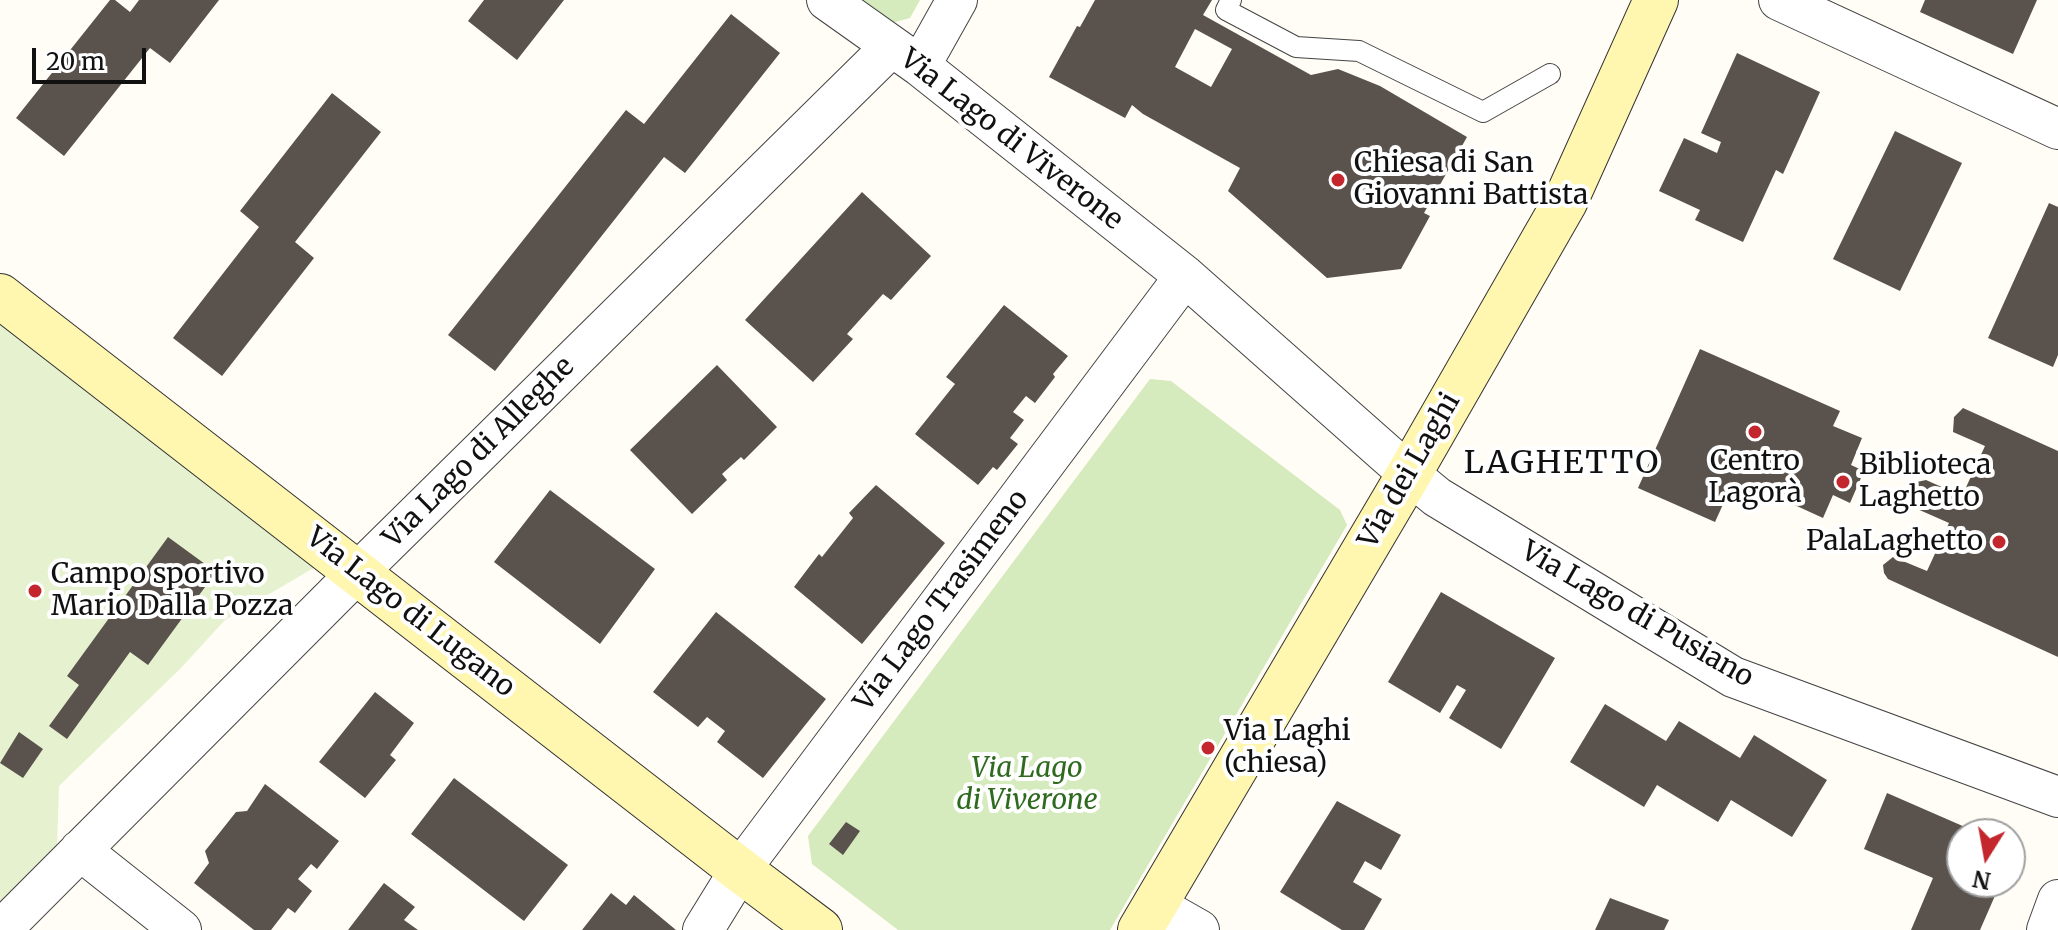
<!DOCTYPE html>
<html>
<head>
<meta charset="utf-8">
<style>
  body { margin:0 }
  #map { position:relative; width:2058px; height:930px; overflow:hidden; background:#fffdf5; font-family:Merriweather,serif }
  canvas { display:block }
  .north { position:absolute; left:1946px; top:818px; width:80px; height:80px; box-sizing:border-box; background:#fff; border:2px solid #a0a0a0; border-radius:50%; rotate:191deg; font-size:22px; font-weight:700; line-height:32px; text-align:center; color:#111 }
  .north::after { content:''; display:block; margin:auto; width:28px; height:36px; background:#c4262e; clip-path:polygon(50% 0,100% 100%,50% 72%,0 100%) }
  .scale { position:absolute; left:32px; top:48px; width:114px; height:36px; box-sizing:border-box; border:4px solid #111; border-top:0; padding-left:10px; font-size:24px; line-height:28px; white-space:nowrap; color:#111; -webkit-text-stroke:6px #fff; paint-order:stroke }
</style>
</head>
<body>
<div id="map">
<canvas width="2058" height="930"></canvas>
<div class="north">N</div>
<div class="scale">20 m</div>
</div>
<script>
const c = document.querySelector('canvas').getContext('2d');
c.lineJoin = 'round';
function paint(path, color) { c.fillStyle = color; c.fill(path, 'evenodd'); }
const poly = rows => new Path2D(rows.map(r => 'M' + r).join(''));
function strokePath(path, color, width, dash) { c.strokeStyle = color; c.lineWidth = width; c.lineCap = dash ? 'butt' : 'round'; c.setLineDash(dash || []); c.stroke(path); }
function write(font, color, halo, rows, align = 'center') {
  c.font = font + ' Merriweather,serif'; c.lineWidth = 8; c.setLineDash([]); c.textBaseline = 'middle'; c.strokeStyle = halo; c.fillStyle = color; for (const [text, x, y, turn = 0] of rows) {
    c.save(); c.translate(x, y); c.rotate((+turn || 0) * Math.PI / 180); c.textAlign = isNaN(turn) ? turn : align; if (halo) c.strokeText(text, 0, 0); c.fillText(text, 0, 0); c.restore();
  }
}
const green = poly([
  [858,0,920,0,910,18,888,24],
  [1150,379,1171,381,1340,510,1347,525,1110,930,898,930,812,864,808,836]
]);
const pitch = poly([
  [0,323,317,566,225,620,181,668,59,786,57,847,0,904]
]);
const building = poly([
  [110,0,115,0,130,12,139,0,219,0,170,63,150,48,64,156,16,118],
  [484,0,564,0,517,60,468,21],
  [1095,0,1212,0,1203,15,1311,75,1338,69,1380,86,1467,137,1424,213,1430,216,1401,269,1327,278,1228,191,1240,168,1143,114,1132,105,1125,118,1049,77,1077,26,1080,27],
  [1195,29,1232,49,1211,87,1175,67],
  [1925,0,2037,0,2013,54,1920,12],
  [731,14,780,53,685,173,664,157,495,371,448,335,626,110,644,124],
  [1737,53,1820,92,1783,174,1776,170,1743,242,1695,220,1700,210,1659,191,1684,138,1717,153,1721,142,1701,133],
  [332,93,381,132,295,242,314,258,222,376,173,338,259,227,240,211],
  [1895,131,1962,163,1900,291,1833,259],
  [862,192,931,256,891,300,883,294,847,334,853,339,813,382,745,320],
  [2049,203,2058,207,2058,355,2053,367,1988,338],
  [1004,305,1068,356,1053,374,1055,377,1035,403,1026,396,1013,412,1024,420,1010,438,1018,444,997,470,993,467,978,485,915,434,955,384,946,377],
  [1700,349,1840,411,1833,426,1862,438,1851,465,1864,471,1850,503,1833,495,1823,518,1764,491,1759,502,1730,489,1715,522,1638,488],
  [717,365,777,427,744,460,741,457,722,474,727,480,692,514,630,450],
  [1963,408,2058,451,2058,657,1888,579,1884,573,1883,565,1893,557,1927,571,1949,523,1915,508,1909,494,1917,482,1926,480,1962,496,1985,446,1953,432,1954,417],
  [876,485,945,543,862,644,794,587,819,554,822,557,853,518,849,513],
  [550,490,655,569,600,644,494,562],
  [168,537,216,572,148,665,130,652,67,739,49,726,79,685,67,676],
  [1441,592,1555,658,1501,749,1449,718,1466,690,1457,685,1440,713,1388,682],
  [716,612,826,699,763,778,717,742,725,731,707,717,698,727,653,692],
  [375,692,414,723,390,755,396,760,365,798,319,762],
  [1605,704,1666,741,1679,721,1740,758,1754,735,1827,780,1792,837,1731,800,1718,822,1657,785,1644,807,1570,762],
  [19,732,43,749,23,778,0,763],
  [454,778,568,865,524,921,411,834],
  [265,784,339,841,317,869,311,864,298,879,312,891,295,913,288,908,271,930,254,930,194,883,209,863,205,851,236,812,247,811],
  [1887,793,1981,834,1962,834,1962,882,2001,882,1980,930,1911,930,1933,878,1864,849],
  [1337,801,1401,835,1381,870,1365,861,1353,882,1382,899,1364,930,1342,930,1280,892],
  [846,822,860,831,843,855,829,844],
  [384,883,415,907,404,920,418,930,348,930],
  [611,893,626,905,634,895,676,930,582,930],
  [1610,898,1669,920,1664,930,1595,930]
]);
const lane = poly([
  [1231,0,1226,10,1296,47,1359,51,1483,112,1550,74]
]);
const street = poly([
  [827,0,920,66,1185,276,1409,474,1437,497,1733,677,2058,797],
  [1779,0,2058,129],
  [920,66,957,0],
  [80,850,181,930],
  [1155,905,1199,930],
  [1,930,358,572,891,47],
  [703,930,740,870,1185,276],
  [2047,930,2058,900]
]);
const secondary = poly([
  [0,296,740,870,820,930],
  [1140,930,1409,474,1565,202,1656,0]
]);
const markers = [
  [1338,180,8,"#c4262e"],
  [1755,432,8,"#c4262e"],
  [1843,482,8,"#c4262e"],
  [1999,542,8,"#c4262e"],
  [35,591,8,"#c4262e"],
  [1208,748,8,"#c4262e"]
];
const streetNames = [
  ["Via Lago di Viverone",1011,140,38],
  ["Via Lago di Alleghe",479,453,-45],
  ["Via dei Laghi",1410,471,-60],
  ["Via Lago Trasimeno",942,601,-53],
  ["Via Lago di Lugano",410,613,38],
  ["Via Lago di Pusiano",1637,615,30]
];
const poiNames = [
  ["Chiesa di San",1354,164],
  ["Giovanni Battista",1354,196],
  ["Centro",1755,462,"center"],
  ["Lagorà",1755,494,"center"],
  ["Biblioteca",1859,466],
  ["Laghetto",1859,498],
  ["PalaLaghetto",1983,542,"right"],
  ["Campo sportivo",51,575],
  ["Mario Dalla Pozza",51,607],
  ["Via Laghi",1224,732],
  ["(chiesa)",1224,764]
];
const parkNames = [
  ["Via Lago",1027,769],
  ["di Viverone",1027,801]
];
const quarterNames = [
  ["LAGHETTO",1562,464]
];
paint(green, '#d5ebbd');
paint(pitch, '#e6f2cf');
paint(building, '#5a524d');
strokePath(lane, '#444', 22);
strokePath(street, '#444', 42);
strokePath(secondary, '#333', 46);
strokePath(lane, '#fff', 20);
strokePath(street, '#fff', 40);
strokePath(secondary, '#fff6b0', 44);
for (const [x, y, r, color] of markers) { const dot = new Path2D(); dot.arc(x, y, r, 0, 2 * Math.PI); c.fillStyle = color; c.fill(dot); strokePath(dot, '#fff', 3); }
write('28px', '#111', '#fff', streetNames);
write('28px', '#111', '#fff', poiNames, 'left');
write('italic 28px', '#2f6b1f', '#fff', parkNames);
c.letterSpacing = '2px';
write('32px', '#111', '#fff', quarterNames);
c.letterSpacing = '0px';
</script>
</body>
</html>
